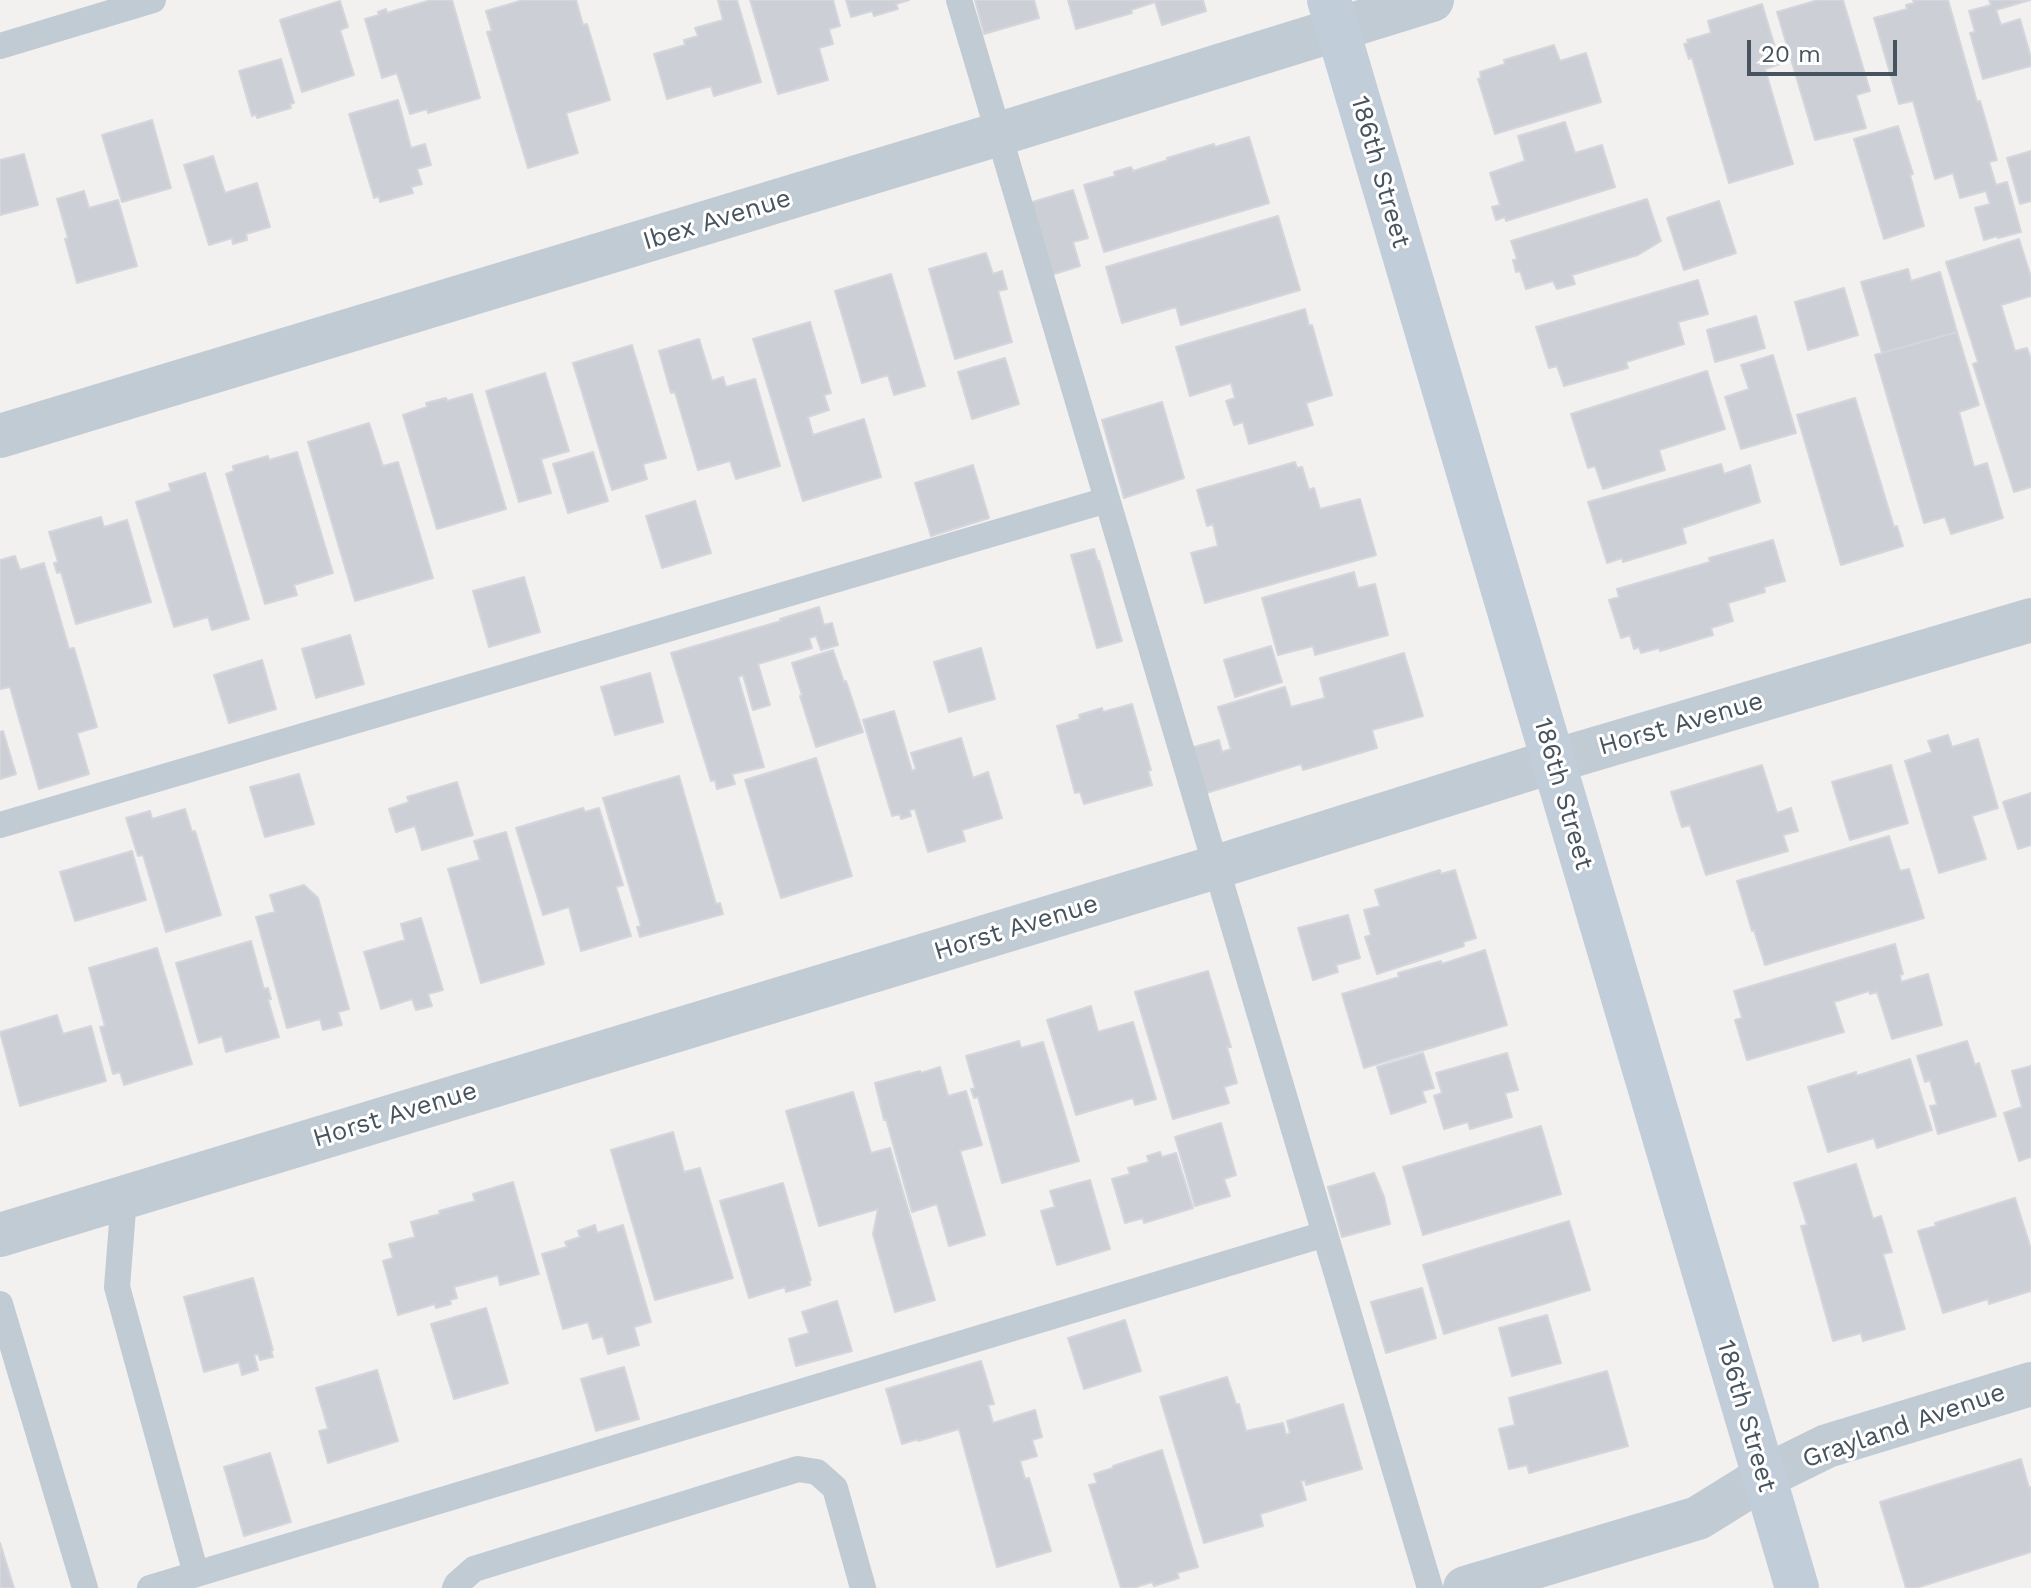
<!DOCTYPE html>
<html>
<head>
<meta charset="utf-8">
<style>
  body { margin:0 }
  #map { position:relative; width:2031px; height:1588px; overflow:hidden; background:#f3f0f0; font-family:"Work Sans",sans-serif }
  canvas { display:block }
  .scale { position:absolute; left:1747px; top:40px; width:150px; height:36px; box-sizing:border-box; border:4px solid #47545f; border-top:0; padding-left:10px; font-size:24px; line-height:28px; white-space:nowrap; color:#47545f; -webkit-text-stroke:6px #fff; paint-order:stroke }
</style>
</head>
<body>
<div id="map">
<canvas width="2031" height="1588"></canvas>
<div class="scale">20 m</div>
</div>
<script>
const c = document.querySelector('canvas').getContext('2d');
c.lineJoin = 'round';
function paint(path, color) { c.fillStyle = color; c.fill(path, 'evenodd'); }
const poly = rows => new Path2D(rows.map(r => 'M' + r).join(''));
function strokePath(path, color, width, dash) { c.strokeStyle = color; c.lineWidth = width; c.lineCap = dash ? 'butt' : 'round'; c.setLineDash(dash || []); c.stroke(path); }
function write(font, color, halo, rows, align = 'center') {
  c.font = font + ' "Work Sans",sans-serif'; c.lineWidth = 6; c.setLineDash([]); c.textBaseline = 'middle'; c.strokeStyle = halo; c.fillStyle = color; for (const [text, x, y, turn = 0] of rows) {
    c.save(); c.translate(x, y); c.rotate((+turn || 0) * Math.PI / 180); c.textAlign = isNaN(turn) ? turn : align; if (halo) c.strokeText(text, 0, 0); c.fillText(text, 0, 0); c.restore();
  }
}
const building = poly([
  [431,0,452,0,480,98,428,113,427,109,410,114,397,73,382,78,365,19,379,15,378,12,386,9,387,13,431,0],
  [523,0,576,0,583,25,587,24,610,100,566,113,578,153,528,168,487,32,492,31,486,11,523,0],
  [718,0,737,0,761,82,714,96,711,86,667,99,654,54,685,45,684,40,698,36,695,28,723,20,718,0],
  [750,0,833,0,840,26,829,29,833,44,819,48,828,80,778,94,750,0],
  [846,0,909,0,896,4,898,9,874,16,872,11,851,17,846,0],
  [975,0,1034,0,1039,18,984,34,975,0],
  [1068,0,1203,0,1206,11,1162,25,1155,2,1131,10,1132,13,1076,29,1068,0],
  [1818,0,1843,0,1870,91,1856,95,1866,128,1815,140,1777,12,1818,0],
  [1913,0,1948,0,1977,102,1980,101,1997,160,1989,162,1996,185,2007,182,2021,232,1998,238,1997,236,1984,240,1975,208,1990,204,1986,191,1960,198,1953,173,1935,179,1913,101,1899,104,1874,18,1907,9,1906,5,1914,3,1913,0],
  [1989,0,2030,0,1996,10,2001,25,2020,19,2031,58,2031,66,1983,79,1970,33,1975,32,1969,11,1991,5,1989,0],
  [340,1,348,27,340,30,354,75,302,92,280,20,340,1],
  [1762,4,1780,64,1765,69,1793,164,1729,183,1692,58,1689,59,1684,44,1688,43,1687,40,1711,33,1708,21,1762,4],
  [1554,45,1560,61,1586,53,1601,102,1495,134,1478,79,1481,78,1480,72,1505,64,1504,60,1554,45],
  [281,59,294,103,290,104,291,108,257,118,256,114,252,116,239,71,281,59],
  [398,100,411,148,425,144,431,165,417,169,422,184,411,187,413,193,380,202,379,196,374,198,349,114,398,100],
  [152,120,171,188,122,202,102,135,152,120],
  [1565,122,1575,153,1602,145,1615,187,1506,221,1505,217,1496,220,1492,207,1500,205,1490,173,1525,161,1518,136,1565,122],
  [1898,126,1913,174,1910,175,1924,226,1884,239,1854,139,1898,126],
  [1249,137,1269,203,1104,252,1084,185,1115,176,1114,172,1131,167,1133,171,1168,160,1167,158,1214,144,1215,147,1249,137],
  [2031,151,2031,201,2020,204,2007,158,2031,151],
  [24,154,38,205,0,215,0,160,24,154],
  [213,156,225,193,257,183,270,227,246,234,247,240,233,244,232,238,209,245,184,165,213,156],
  [1073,190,1088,238,1073,242,1080,266,1051,275,1029,203,1073,190],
  [84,191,89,208,118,200,137,266,77,283,65,239,68,238,57,199,84,191],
  [1647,199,1661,241,1638,255,1572,275,1575,284,1557,289,1553,281,1526,289,1520,271,1516,272,1513,260,1517,259,1511,241,1647,199],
  [1719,201,1736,253,1684,270,1667,218,1719,201],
  [1278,216,1300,290,1181,325,1176,307,1122,323,1106,267,1278,216],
  [2019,239,2031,277,2031,296,2001,305,2015,351,2027,348,2031,359,2031,487,2014,492,1973,364,1978,362,1946,262,2019,239],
  [986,253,993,274,1002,271,1007,289,998,291,1012,342,955,359,929,269,986,253],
  [1908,269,1911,281,1940,272,1957,332,1882,353,1861,282,1908,269],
  [891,274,925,386,894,395,888,375,862,383,835,291,891,274],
  [1698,280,1708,314,1678,322,1684,344,1626,362,1628,368,1564,386,1557,366,1549,368,1536,327,1698,280],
  [1844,288,1858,335,1808,350,1795,302,1844,288],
  [1305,309,1309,326,1312,325,1332,395,1306,403,1313,425,1249,444,1243,422,1234,425,1226,401,1235,398,1231,383,1190,396,1176,347,1305,309],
  [1756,316,1765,348,1715,362,1707,330,1756,316],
  [810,322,831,393,824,395,829,410,808,417,813,435,864,419,881,477,803,501,753,339,810,322],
  [1957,332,1979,405,1959,412,1974,467,1987,463,2003,518,1951,534,1945,517,1924,523,1875,355,1957,332],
  [699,339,712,381,723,377,726,387,755,379,780,466,736,479,730,461,698,470,675,392,671,393,659,351,699,339],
  [632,345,666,458,643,464,647,479,612,490,573,363,632,345],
  [1773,355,1796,433,1741,449,1725,397,1749,389,1741,365,1773,355],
  [1005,358,1019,404,972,419,958,372,1005,358],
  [1707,371,1725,429,1659,450,1665,470,1603,489,1595,466,1588,468,1571,414,1707,371],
  [545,373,569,451,541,459,551,493,519,502,486,391,545,373],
  [472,394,506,509,437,529,403,415,427,407,426,403,446,398,447,401,472,394],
  [1855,398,1894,527,1897,526,1903,546,1841,565,1797,415,1855,398],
  [1162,402,1184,478,1124,498,1102,420,1162,402],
  [369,423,383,466,398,462,433,578,355,601,308,442,369,423],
  [297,452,333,573,294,585,297,595,265,604,226,474,234,471,233,466,268,456,269,460,297,452],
  [593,452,608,501,568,513,553,464,593,452],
  [1295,462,1297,468,1302,467,1309,490,1314,488,1320,509,1360,499,1376,555,1205,603,1191,553,1218,546,1213,524,1207,526,1197,490,1295,462],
  [1721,464,1724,474,1750,465,1760,502,1682,528,1686,543,1623,562,1622,558,1607,563,1588,502,1721,464],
  [973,465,989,518,931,536,915,483,973,465],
  [205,473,249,619,212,630,208,617,174,627,136,502,171,491,169,484,205,473],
  [695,501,711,553,662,568,646,516,695,501],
  [101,517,104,527,127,520,151,602,76,624,61,572,57,573,54,563,58,562,49,532,101,517],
  [1773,540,1785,581,1764,587,1765,592,1728,603,1733,621,1711,628,1713,635,1660,651,1659,648,1641,653,1639,647,1634,649,1630,635,1621,638,1609,600,1619,597,1617,589,1710,562,1709,558,1773,540],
  [1094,549,1098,562,1099,561,1122,641,1097,648,1071,555,1094,549],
  [15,556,20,570,44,563,69,649,74,648,97,727,77,733,89,774,39,789,10,687,0,689,0,560,15,556],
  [1354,572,1358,588,1375,584,1388,635,1315,655,1313,646,1278,655,1262,598,1354,572],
  [524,577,540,632,489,647,473,591,524,577],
  [819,607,824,625,832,623,838,645,821,650,816,636,809,638,812,648,758,664,770,705,753,710,743,675,738,677,764,767,732,774,735,784,717,789,715,780,711,781,671,653,781,621,780,619,819,607],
  [350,635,364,684,316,698,302,649,350,635],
  [1271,646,1282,682,1235,697,1224,660,1271,646],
  [981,648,995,699,949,712,934,662,981,648],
  [833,650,844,682,846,681,863,732,816,747,800,696,802,695,792,663,833,650],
  [1404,653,1423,716,1372,730,1377,748,1303,770,1301,764,1203,794,1190,748,1219,740,1222,752,1231,749,1218,707,1285,687,1291,707,1325,698,1320,678,1404,653],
  [262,660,276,709,229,723,214,675,262,660],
  [650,673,663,722,615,735,601,687,650,673],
  [1132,704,1151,770,1148,771,1152,785,1084,804,1080,792,1075,793,1057,726,1080,719,1079,715,1102,708,1103,712,1132,704],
  [894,711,912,771,916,769,911,753,961,738,973,778,988,772,1002,818,962,830,965,841,928,852,915,809,909,810,911,816,901,819,900,814,892,816,863,720,894,711],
  [3,731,16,774,0,779,0,732,3,731],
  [1948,735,1952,747,1978,739,1998,808,1972,816,1986,859,1939,873,1905,761,1932,752,1928,741,1948,735],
  [816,758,852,876,781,898,745,780,816,758],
  [1762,765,1777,813,1791,808,1798,831,1783,835,1788,851,1706,875,1690,825,1682,827,1671,792,1762,765],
  [1891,765,1908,823,1850,840,1832,782,1891,765],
  [299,774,314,824,265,837,250,787,299,774],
  [679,776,716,904,720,903,723,914,640,937,637,927,641,926,603,798,679,776],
  [457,782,473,835,422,850,415,826,396,832,389,809,409,802,407,797,457,782],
  [2031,793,2031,845,2018,849,2003,802,2031,793],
  [583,808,585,812,599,808,623,885,616,887,631,936,581,951,569,907,543,915,516,828,583,808],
  [185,809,192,832,195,831,221,915,166,932,143,855,138,856,126,818,150,811,152,819,185,809],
  [506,832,544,964,481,983,448,869,480,860,474,841,506,832],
  [1889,836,1900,871,1909,869,1924,918,1765,965,1754,930,1752,931,1737,881,1889,836],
  [132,851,146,900,75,921,60,872,132,851],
  [1440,870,1441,874,1455,870,1476,938,1463,942,1464,946,1377,974,1365,937,1371,935,1364,910,1380,906,1375,890,1440,870],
  [304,885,318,898,349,1009,338,1012,342,1025,323,1030,320,1019,287,1028,256,917,275,912,270,895,304,885],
  [1348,915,1360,958,1336,965,1338,972,1313,980,1298,928,1348,915],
  [421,918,443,990,428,994,432,1006,416,1010,412,999,381,1009,364,952,405,940,401,924,421,918],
  [251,941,264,989,268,988,271,999,268,1000,279,1037,226,1052,222,1036,199,1043,176,963,251,941],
  [1895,944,1903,974,1900,975,1901,982,1928,974,1942,1025,1892,1039,1877,992,1870,994,1869,991,1834,1002,1844,1032,1747,1060,1735,1020,1742,1018,1734,991,1895,944],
  [157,948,192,1064,124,1085,120,1072,113,1074,100,1027,105,1026,89,968,157,948],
  [1485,950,1507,1025,1364,1068,1342,994,1399,977,1398,973,1441,961,1442,964,1485,950],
  [1208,971,1231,1047,1227,1047,1237,1083,1224,1087,1229,1103,1173,1119,1135,992,1208,971],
  [1091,1006,1098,1032,1133,1022,1156,1099,1135,1105,1133,1098,1076,1115,1047,1020,1091,1006],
  [57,1015,63,1034,91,1026,106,1081,20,1106,0,1032,57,1015],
  [1019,1041,1021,1048,1043,1042,1079,1161,1002,1183,978,1097,974,1098,971,1089,975,1088,966,1056,1019,1041],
  [1967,1041,1975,1065,1979,1063,1996,1116,1938,1134,1930,1106,1937,1105,1930,1080,1925,1082,1917,1056,1967,1041],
  [1423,1053,1434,1088,1422,1091,1426,1102,1391,1114,1377,1067,1423,1053],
  [1507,1053,1518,1090,1505,1093,1512,1117,1470,1129,1468,1122,1444,1129,1434,1096,1442,1093,1436,1073,1507,1053],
  [1910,1059,1932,1130,1877,1148,1874,1138,1828,1152,1808,1087,1856,1072,1856,1076,1910,1059],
  [2031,1066,2031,1157,2019,1161,2004,1113,2022,1107,2012,1071,2031,1066],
  [940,1067,948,1096,966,1091,982,1145,960,1151,985,1235,949,1246,937,1204,912,1212,886,1119,884,1120,875,1083,920,1071,921,1073,940,1067],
  [853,1092,871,1153,890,1148,935,1300,895,1312,873,1234,878,1209,819,1226,786,1111,853,1092],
  [1221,1123,1236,1175,1224,1179,1230,1196,1195,1206,1175,1137,1221,1123],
  [1541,1126,1561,1194,1423,1235,1403,1167,1541,1126],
  [673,1132,684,1172,700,1168,733,1278,655,1300,611,1150,673,1132],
  [1160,1152,1162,1157,1176,1153,1193,1208,1144,1223,1143,1218,1125,1223,1112,1179,1130,1174,1128,1168,1149,1162,1147,1156,1160,1152],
  [1856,1164,1873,1219,1881,1216,1892,1252,1883,1254,1905,1329,1863,1341,1861,1333,1833,1341,1801,1226,1807,1225,1794,1183,1856,1164],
  [1374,1173,1384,1197,1390,1224,1342,1237,1328,1187,1374,1173],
  [1090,1180,1110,1249,1057,1265,1041,1211,1055,1207,1050,1191,1090,1180],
  [513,1182,539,1274,500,1285,498,1275,454,1287,457,1298,450,1300,451,1304,436,1308,435,1304,398,1315,383,1261,393,1258,389,1244,415,1237,411,1222,440,1214,439,1211,475,1201,473,1194,513,1182],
  [783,1183,811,1280,809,1281,810,1285,786,1292,785,1287,749,1298,720,1201,783,1183],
  [2015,1198,2031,1249,2031,1291,1989,1304,1988,1299,1943,1313,1918,1231,1936,1226,1935,1223,2015,1198],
  [1569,1221,1590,1290,1444,1334,1423,1265,1569,1221],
  [595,1225,597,1233,623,1225,651,1322,634,1327,639,1345,608,1354,603,1336,593,1339,588,1322,563,1329,542,1254,567,1247,565,1242,580,1237,578,1231,595,1225],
  [253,1278,273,1350,271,1351,273,1357,260,1360,258,1354,254,1355,258,1370,242,1375,239,1362,204,1372,184,1297,253,1278],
  [1422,1288,1436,1338,1386,1353,1371,1302,1422,1288],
  [837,1301,852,1351,796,1366,789,1339,809,1333,802,1312,837,1301],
  [486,1308,508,1383,454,1399,431,1324,486,1308],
  [1547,1315,1561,1363,1512,1376,1499,1328,1547,1315],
  [1125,1320,1141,1371,1084,1389,1068,1338,1125,1320],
  [981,1361,994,1404,988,1405,993,1423,1035,1410,1042,1437,1032,1440,1037,1456,1020,1461,1025,1479,1029,1478,1051,1551,997,1567,959,1429,918,1441,918,1439,902,1444,886,1389,981,1361],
  [624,1367,639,1419,596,1431,581,1379,624,1367],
  [377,1370,398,1441,328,1463,319,1431,328,1429,316,1388,377,1370],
  [1607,1371,1628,1446,1529,1473,1527,1465,1509,1469,1499,1429,1515,1425,1509,1398,1607,1371],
  [1227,1377,1236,1404,1239,1404,1246,1431,1283,1423,1286,1435,1290,1433,1287,1421,1343,1404,1362,1469,1306,1485,1305,1480,1301,1481,1306,1500,1260,1514,1263,1526,1204,1543,1160,1397,1227,1377],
  [1162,1450,1198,1567,1177,1573,1179,1578,1154,1586,1152,1582,1133,1588,1121,1588,1089,1485,1097,1483,1094,1474,1113,1468,1113,1466,1162,1450],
  [270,1453,291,1522,244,1536,224,1467,270,1453],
  [2021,1459,2029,1488,2031,1487,2031,1552,1916,1588,1906,1588,1880,1502,2021,1459],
  [0,1543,14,1588,0,1588,0,1543]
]);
const lane = poly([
  [959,0,1430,1588],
  [0,46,153,0],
  [0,825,1107,500],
  [124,1197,117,1287,196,1574],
  [0,1304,85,1588],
  [150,1588,1325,1234],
  [455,1588,457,1584,474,1569,798,1469,817,1472,835,1488,863,1588]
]);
const street = poly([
  [0,436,999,134,1432,0],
  [0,1235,1216,867,1554,761,2031,620],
  [1465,1588,1698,1518,1764,1477,1827,1446,2031,1384]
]);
const secondary = poly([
  [1329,0,1797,1588]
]);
const streetNames = [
  ["186th Street",1380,172,74],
  ["Ibex Avenue",717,220,-17],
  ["Horst Avenue",1681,724,-16],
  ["186th Street",1563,794,74],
  ["Horst Avenue",1016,928,-17],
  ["Horst Avenue",395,1115,-17],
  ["186th Street",1746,1416,74],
  ["Grayland Avenue",1904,1426,-19]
];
paint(building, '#cccfd5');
strokePath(building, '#d4d6dc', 2);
strokePath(lane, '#c0cbd3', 26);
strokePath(street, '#c0cbd3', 44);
strokePath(secondary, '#c2cdda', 44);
write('26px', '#47545f', '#fff', streetNames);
</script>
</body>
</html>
